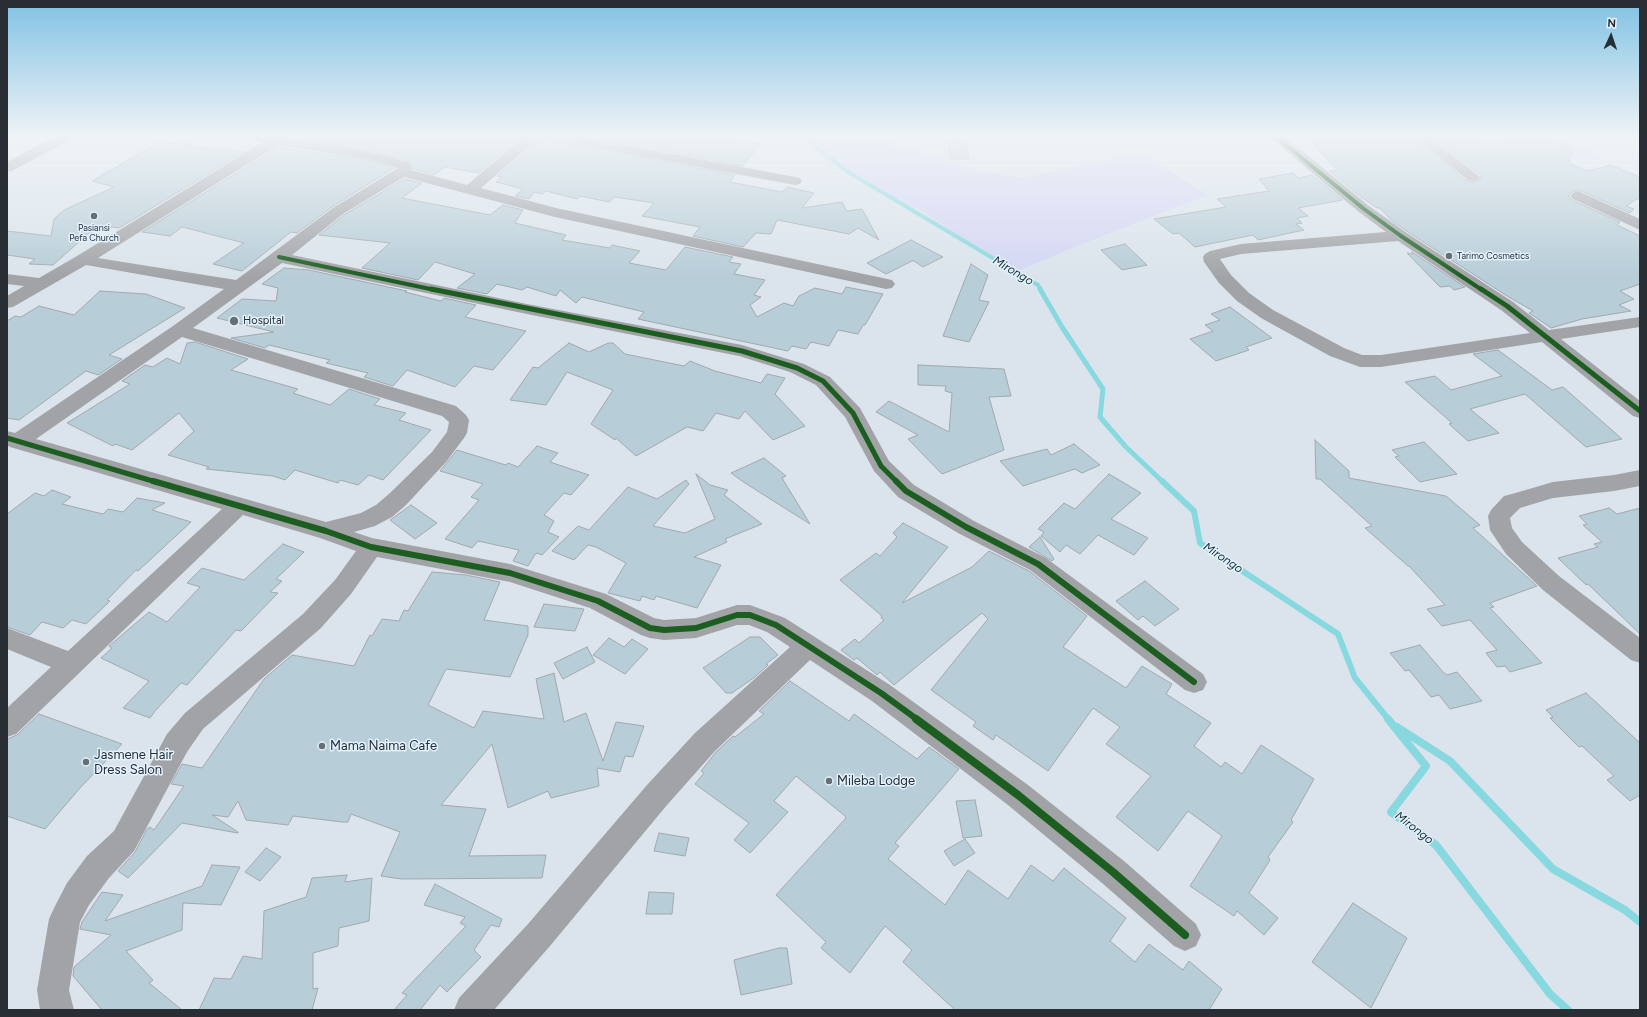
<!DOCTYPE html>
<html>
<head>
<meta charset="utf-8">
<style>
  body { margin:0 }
  #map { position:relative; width:1647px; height:1017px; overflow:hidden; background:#dbe4ec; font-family:Figtree,sans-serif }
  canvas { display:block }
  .frame { position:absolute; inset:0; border:8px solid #282e33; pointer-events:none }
  .north { position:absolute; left:1591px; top:16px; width:40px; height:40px; -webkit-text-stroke:3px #e2f2ff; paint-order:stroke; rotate:3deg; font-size:11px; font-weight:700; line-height:16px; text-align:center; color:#282e33 }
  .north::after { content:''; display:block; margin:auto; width:14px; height:18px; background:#282e33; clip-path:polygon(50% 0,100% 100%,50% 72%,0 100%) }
</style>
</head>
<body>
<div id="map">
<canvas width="1647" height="1017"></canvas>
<div class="frame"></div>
<div class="north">N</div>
</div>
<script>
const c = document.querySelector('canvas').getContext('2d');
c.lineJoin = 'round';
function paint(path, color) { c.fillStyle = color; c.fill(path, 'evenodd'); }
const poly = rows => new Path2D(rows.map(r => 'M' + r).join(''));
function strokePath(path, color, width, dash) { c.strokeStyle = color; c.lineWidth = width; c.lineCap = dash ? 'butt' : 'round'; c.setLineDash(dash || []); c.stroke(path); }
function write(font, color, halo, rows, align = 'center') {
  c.font = font + ' Figtree,sans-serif'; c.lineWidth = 3; c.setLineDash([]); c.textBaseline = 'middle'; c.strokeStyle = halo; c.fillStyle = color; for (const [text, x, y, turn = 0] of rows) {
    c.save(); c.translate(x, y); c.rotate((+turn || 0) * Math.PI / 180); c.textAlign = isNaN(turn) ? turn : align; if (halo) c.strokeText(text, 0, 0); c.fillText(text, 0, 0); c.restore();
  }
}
const green = poly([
  [798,135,868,135,972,170,1024,178,1141,153,1208,195,1082,244,1013,273,925,213,830,165],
  [1498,135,1544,135,1550,140,1579,145,1597,159,1593,160,1573,158,1548,153,1509,142]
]);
const streamFar3 = poly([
  [801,135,848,172,1038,285,1041,290]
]);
const streamFar2 = poly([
  [1040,289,1062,327,1103,389,1100,417,1126,447,1163,482]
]);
const streamFar1 = poly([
  [1162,481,1194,511,1200,543,1338,634,1355,678,1389,720]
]);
const stream = poly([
  [1388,719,1426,766,1391,812,1436,845,1550,994,1568,1010],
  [1397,727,1450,761,1553,869,1625,910,1640,922]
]);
const building = poly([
  [296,135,523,135,479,173,445,167,434,175,413,169,408,161,371,151,293,137,296,135],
  [582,135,720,135,760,144,743,166,582,135],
  [947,135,964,135,969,159,951,159,947,135],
  [1305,135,1410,135,1467,181,1473,182,1479,181,1481,176,1430,135,1477,135,1483,140,1508,140,1509,135,1539,135,1572,149,1569,163,1588,171,1611,165,1640,177,1640,197,1626,206,1634,209,1630,213,1579,190,1572,192,1568,196,1572,200,1620,222,1617,225,1640,236,1640,284,1620,291,1634,299,1619,305,1631,311,1582,319,1551,328,1529,313,1533,311,1507,296,1408,232,1391,220,1380,208,1377,208,1361,197,1329,171,1337,170,1305,135],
  [542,137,549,140,735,175,730,182,782,192,787,187,814,193,802,208,842,202,847,211,862,209,879,240,858,228,849,234,777,220,771,234,756,233,743,247,693,236,700,227,642,216,654,203,615,197,609,202,580,196,577,199,546,191,542,194,534,192,529,199,515,196,523,189,496,182,502,177,497,176,542,137],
  [161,141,172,144,176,141,215,151,221,148,244,152,119,228,111,227,89,233,53,265,29,264,35,259,7,255,7,231,51,236,54,219,64,210,114,187,92,181,161,141],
  [278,147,371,161,394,168,332,207,297,233,291,232,242,271,213,264,244,243,182,227,170,236,142,232,278,147],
  [1293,173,1299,178,1312,175,1343,200,1298,208,1308,216,1297,218,1302,223,1296,224,1304,230,1258,240,1253,235,1195,247,1179,233,1173,234,1154,219,1226,207,1217,199,1269,191,1259,179,1293,173],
  [404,179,422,183,402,198,490,215,503,205,523,210,515,223,566,235,562,240,610,248,612,245,640,251,629,263,666,270,685,247,733,257,729,262,741,264,734,274,765,280,754,295,761,297,750,305,757,317,784,303,793,306,799,296,815,288,842,294,846,287,883,294,865,325,863,325,858,334,838,330,829,346,811,342,806,349,792,346,788,351,638,319,644,312,582,297,576,303,560,290,556,296,527,287,522,290,497,284,487,294,457,288,475,274,435,262,418,280,362,268,390,243,319,235,344,215,404,179],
  [911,240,943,257,923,267,914,261,912,261,886,274,867,263,911,240],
  [1125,244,1147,265,1122,270,1101,250,1125,244],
  [1412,252,1465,287,1454,290,1450,286,1440,287,1407,253,1413,254,1412,252],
  [971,264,988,275,979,300,989,302,969,342,943,336,971,264],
  [284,268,309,270,407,291,405,292,441,301,444,298,476,305,465,317,526,331,493,370,474,366,455,387,407,370,393,386,364,377,368,373,326,363,330,360,269,345,265,348,231,338,274,332,217,318,242,299,276,301,278,288,262,284,284,268],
  [100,291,146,294,185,308,109,355,122,359,98,375,86,371,19,420,7,418,7,321,15,316,21,317,39,306,74,315,100,291],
  [1230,307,1272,338,1246,347,1249,350,1216,361,1190,339,1213,331,1205,325,1220,320,1211,314,1230,307],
  [195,342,248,359,231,370,298,389,293,393,330,405,349,389,380,399,374,405,406,413,399,420,431,430,383,480,369,475,358,485,340,480,338,483,295,470,285,480,273,476,206,469,209,467,168,455,194,431,179,413,132,450,115,444,113,446,67,423,130,384,122,381,145,365,153,367,167,358,180,364,187,343,195,342],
  [569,343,589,352,608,343,613,343,625,354,684,366,690,361,715,371,761,383,767,374,785,378,775,394,805,426,773,440,745,411,739,419,716,413,703,431,687,427,636,456,616,438,615,440,591,424,613,390,567,372,546,405,510,400,533,367,538,368,569,343],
  [1498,350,1552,390,1563,387,1622,439,1586,447,1525,394,1470,409,1499,433,1468,441,1449,424,1452,423,1405,382,1435,376,1451,390,1502,376,1473,354,1498,350],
  [918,365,1004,369,1011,396,989,397,1004,450,942,474,908,439,918,435,876,412,889,401,949,432,952,393,945,391,946,386,918,385,918,365],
  [1315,440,1349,471,1349,478,1446,496,1480,525,1473,528,1537,586,1490,603,1494,607,1490,608,1542,663,1510,672,1505,666,1497,667,1486,653,1497,650,1470,620,1442,626,1427,609,1445,605,1409,566,1408,566,1365,528,1372,526,1320,479,1316,479,1315,440],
  [1424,442,1457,474,1420,482,1395,457,1399,456,1392,450,1424,442],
  [1074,444,1100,465,1082,473,1075,469,1023,486,1000,461,1047,449,1051,455,1074,444],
  [537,446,558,453,550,462,589,475,571,495,564,493,544,515,554,521,548,532,559,537,542,555,536,553,528,566,513,561,519,550,478,541,472,548,445,539,479,500,471,497,483,484,440,471,457,450,506,465,508,463,518,467,537,446],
  [764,458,786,476,782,478,810,524,745,483,731,473,764,458],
  [696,474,710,485,728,490,724,495,762,524,725,539,727,542,694,557,721,565,697,608,656,596,654,600,642,596,640,601,608,593,626,563,596,547,588,545,574,560,552,551,578,526,589,530,628,487,657,499,686,480,689,484,653,526,685,533,715,519,696,474],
  [1109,474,1141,493,1111,519,1148,538,1134,555,1098,535,1080,554,1066,545,1060,552,1041,536,1044,532,1038,529,1064,503,1075,509,1109,474],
  [52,490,71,497,62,504,103,514,108,509,123,512,137,498,165,503,152,510,191,522,138,571,136,570,107,600,110,601,86,624,72,620,63,628,42,622,30,635,7,627,7,514,35,493,44,496,52,490],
  [411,505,437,523,415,539,390,520,411,505],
  [1609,508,1617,514,1640,508,1640,634,1588,584,1586,585,1558,558,1598,547,1594,544,1602,542,1583,525,1587,524,1579,516,1609,508],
  [903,523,948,547,902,603,972,567,989,551,1029,571,1087,616,1063,647,1126,688,1142,666,1172,684,1166,694,1211,723,1194,746,1221,767,1225,762,1242,774,1261,745,1314,779,1291,820,1293,822,1268,857,1270,860,1249,893,1278,918,1264,935,1237,911,1234,916,1190,886,1222,836,1188,811,1158,851,1116,817,1151,776,1106,744,1120,727,1093,708,1048,771,996,735,993,740,973,726,976,722,931,690,988,619,982,613,894,685,880,672,877,675,857,658,854,660,841,650,855,639,859,643,884,620,881,618,882,616,840,580,876,553,880,556,897,537,893,533,903,523],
  [1040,537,1054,559,1052,561,1029,547,1040,537],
  [283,544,304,552,276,579,282,581,270,592,278,593,241,631,236,630,187,685,181,683,155,711,150,718,123,708,149,681,101,658,112,648,109,646,149,612,167,622,200,587,187,583,202,568,244,580,283,544],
  [432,572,466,575,500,582,484,620,528,626,528,635,510,677,446,669,428,705,474,728,483,711,544,719,536,679,554,673,564,722,586,713,603,761,616,722,644,726,633,757,625,756,620,772,597,768,599,786,551,798,548,791,508,808,492,744,441,805,486,809,469,856,546,855,542,878,401,879,381,876,400,832,351,814,348,822,342,822,293,816,288,825,246,820,238,801,228,817,212,815,238,832,238,833,182,823,128,878,118,871,135,852,147,829,150,827,154,830,184,786,171,784,182,764,202,768,264,679,292,655,354,666,370,635,372,636,382,619,399,621,404,610,408,611,432,572],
  [1145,581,1179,609,1155,626,1143,616,1138,620,1116,601,1145,581],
  [544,604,584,609,575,631,534,627,544,604],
  [750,637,760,637,778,655,766,664,768,665,755,677,732,693,726,693,703,668,750,637],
  [609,638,624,647,632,639,648,649,625,674,593,655,609,638],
  [1420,645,1443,672,1447,675,1457,672,1482,701,1450,709,1439,695,1431,697,1409,670,1405,671,1390,653,1420,645],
  [587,647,595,662,563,679,554,663,587,647],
  [790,681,849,721,854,714,917,759,929,747,959,769,895,843,899,846,888,859,945,905,968,870,1008,899,1031,865,1053,881,1064,868,1126,918,1110,941,1135,962,1149,944,1183,970,1189,961,1222,989,1209,1010,955,1010,903,962,912,950,885,926,850,973,821,948,826,942,776,895,846,818,845,816,796,776,774,801,788,812,750,853,734,840,749,823,695,784,704,773,701,771,716,752,733,736,735,737,764,714,759,711,790,681],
  [1586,693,1640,743,1640,795,1630,801,1607,780,1614,776,1582,746,1579,747,1550,718,1553,717,1546,710,1586,693],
  [39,714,122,744,80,788,45,829,7,816,7,739,17,735,39,714],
  [975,800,982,836,963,838,956,801,975,800],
  [659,833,689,838,685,856,654,851,659,833],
  [965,839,975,853,954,866,944,851,965,839],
  [266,848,281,857,260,881,245,872,266,848],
  [212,865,240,867,221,905,183,903,182,930,126,951,153,980,149,983,182,1010,102,1010,73,976,74,967,111,935,80,929,82,922,102,892,123,895,105,921,202,886,212,865],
  [347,875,345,882,372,878,369,921,339,928,338,946,313,953,313,989,318,988,312,1010,199,1010,214,978,231,979,243,956,262,959,264,911,306,897,312,878,347,875],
  [435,884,502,919,499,927,491,925,474,950,481,957,447,992,440,985,420,1010,394,1010,407,995,402,993,466,926,460,923,465,917,424,905,435,884],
  [649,892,674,893,672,914,646,914,649,892],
  [1353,903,1407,938,1371,1008,1312,962,1353,903],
  [779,948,787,948,792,984,741,995,734,960,779,948]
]);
const street = poly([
  [238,135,272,135,371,152,408,162,412,168,411,170,467,185,526,135,542,135,481,188,556,208,892,280,895,284,892,288,886,289,555,217,404,177,343,214,292,255,527,304,742,345,804,364,830,377,860,408,889,461,914,485,974,521,1046,558,1203,674,1207,682,1203,690,1194,693,1185,690,1030,570,958,533,898,497,874,471,845,417,816,385,790,372,739,356,527,314,282,263,193,328,456,406,466,415,469,420,467,433,464,438,446,462,406,505,392,517,375,526,354,532,372,538,510,564,606,594,654,618,664,620,696,618,737,605,750,605,785,618,890,685,1028,785,1124,861,1196,924,1201,935,1196,946,1185,951,1174,946,1102,883,1008,805,872,701,810,660,715,751,667,805,550,946,494,1010,454,1010,459,998,528,924,647,785,695,733,790,647,767,632,749,625,737,625,696,638,664,640,650,638,641,635,590,608,510,582,377,557,351,594,321,628,203,729,187,752,134,851,109,878,89,905,80,922,69,990,74,1010,40,1010,37,990,49,919,54,908,67,883,87,856,114,831,167,734,185,713,303,614,335,580,356,551,320,538,243,515,16,734,7,737,7,708,51,667,7,649,7,628,68,651,222,509,10,447,7,445,7,431,15,433,173,326,224,289,86,265,13,307,7,308,7,296,24,286,7,284,7,274,39,278,77,256,263,142,240,138,238,135],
  [278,145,371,160,398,168,333,208,236,280,98,258,278,145],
  [182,337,442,416,449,422,447,432,432,452,390,493,376,505,361,513,326,522,36,439,182,337],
  [542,135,573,135,795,177,800,178,802,181,800,184,795,185,549,139,544,138,542,135],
  [1267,135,1283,135,1369,206,1407,233,1513,302,1549,330,1640,317,1640,327,1561,339,1640,401,1640,418,1633,416,1542,342,1381,367,1360,367,1330,356,1261,318,1237,301,1219,283,1204,262,1203,257,1205,254,1210,251,1241,244,1386,232,1359,212,1267,135],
  [1398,241,1501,310,1530,333,1381,355,1362,355,1344,348,1273,310,1249,293,1231,275,1220,259,1241,254,1398,241],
  [1411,135,1427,135,1480,177,1478,180,1473,181,1468,180,1411,135],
  [1578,191,1640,219,1640,230,1573,199,1570,196,1573,193,1578,191],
  [1640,470,1640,486,1614,491,1553,498,1520,508,1510,518,1512,528,1522,542,1559,576,1640,638,1640,663,1631,660,1543,590,1506,554,1490,530,1488,516,1491,510,1504,496,1512,494,1553,482,1614,475,1640,470]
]);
const primary = poly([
  [57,135,75,135,73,138,12,171,7,172,7,162,57,135]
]);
const cyclewayFar3 = poly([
  [1274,135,1364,209,1401,236,1482,290],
  [279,257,435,290]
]);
const cyclewayFar2 = poly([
  [431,289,742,351,797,368,823,381,853,413,881,466,897,482],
  [1481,289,1507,306,1640,411],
  [7,438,156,482]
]);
const cyclewayFar1 = poly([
  [153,481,326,531,371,547,510,573,598,601,650,628,664,630,696,628,737,615,750,615,776,625,881,693,918,720],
  [896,481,906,491,966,527,1038,564,1194,682]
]);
const cycleway = poly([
  [916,719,1018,795,1113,872,1185,935]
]);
const markers = [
  [94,216,4,"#676e74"],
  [1449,256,4,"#676e74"],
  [234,321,5,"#676e74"],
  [322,746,4,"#676e74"],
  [86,762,4,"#676e74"],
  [829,781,4,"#676e74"]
];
const farPoinames = [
  ["Pasiansi",94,228],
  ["Pefa Church",94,238],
  ["Tarimo Cosmetics",1457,256,"left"]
];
const poiNames = [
  ["Hospital",243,321]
];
const waterNames = [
  ["Mirongo",1013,271,31],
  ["Mirongo",1223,558,34],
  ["Mirongo",1414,828,38]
];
const nearPoinames = [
  ["Mama Naima Cafe",330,746],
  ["Jasmene Hair",94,755],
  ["Dress Salon",94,770],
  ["Mileba Lodge",837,781]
];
paint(green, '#d4d6f4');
strokePath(streamFar3, '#88d8df', 4);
strokePath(streamFar2, '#88d8df', 5);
strokePath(streamFar1, '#88d8df', 6);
strokePath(stream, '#88d8df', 8);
paint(building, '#b7cdd7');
strokePath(building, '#a1a9ae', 1);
paint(street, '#a1a3a7');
paint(primary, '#a3a7ab');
strokePath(cyclewayFar3, '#1b5e20', 4);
strokePath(cyclewayFar2, '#1b5e20', 5);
strokePath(cyclewayFar1, '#1b5e20', 6);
strokePath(cycleway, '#1b5e20', 8);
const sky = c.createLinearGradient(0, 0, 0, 278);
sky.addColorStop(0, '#81c2e4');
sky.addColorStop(0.49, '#eff3f6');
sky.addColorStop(1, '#eff3f600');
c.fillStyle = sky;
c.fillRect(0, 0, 1647, 278);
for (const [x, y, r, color] of markers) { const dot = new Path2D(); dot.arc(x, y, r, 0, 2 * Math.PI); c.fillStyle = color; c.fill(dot); strokePath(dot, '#e2f2ff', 1.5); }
write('9px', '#282e33', '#e2f2ff', farPoinames);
write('11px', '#282e33', '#e2f2ff', poiNames, 'left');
write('italic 12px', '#1a2e2f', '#e2f2ff', waterNames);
write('13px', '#282e33', '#e2f2ff', nearPoinames, 'left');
</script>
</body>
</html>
